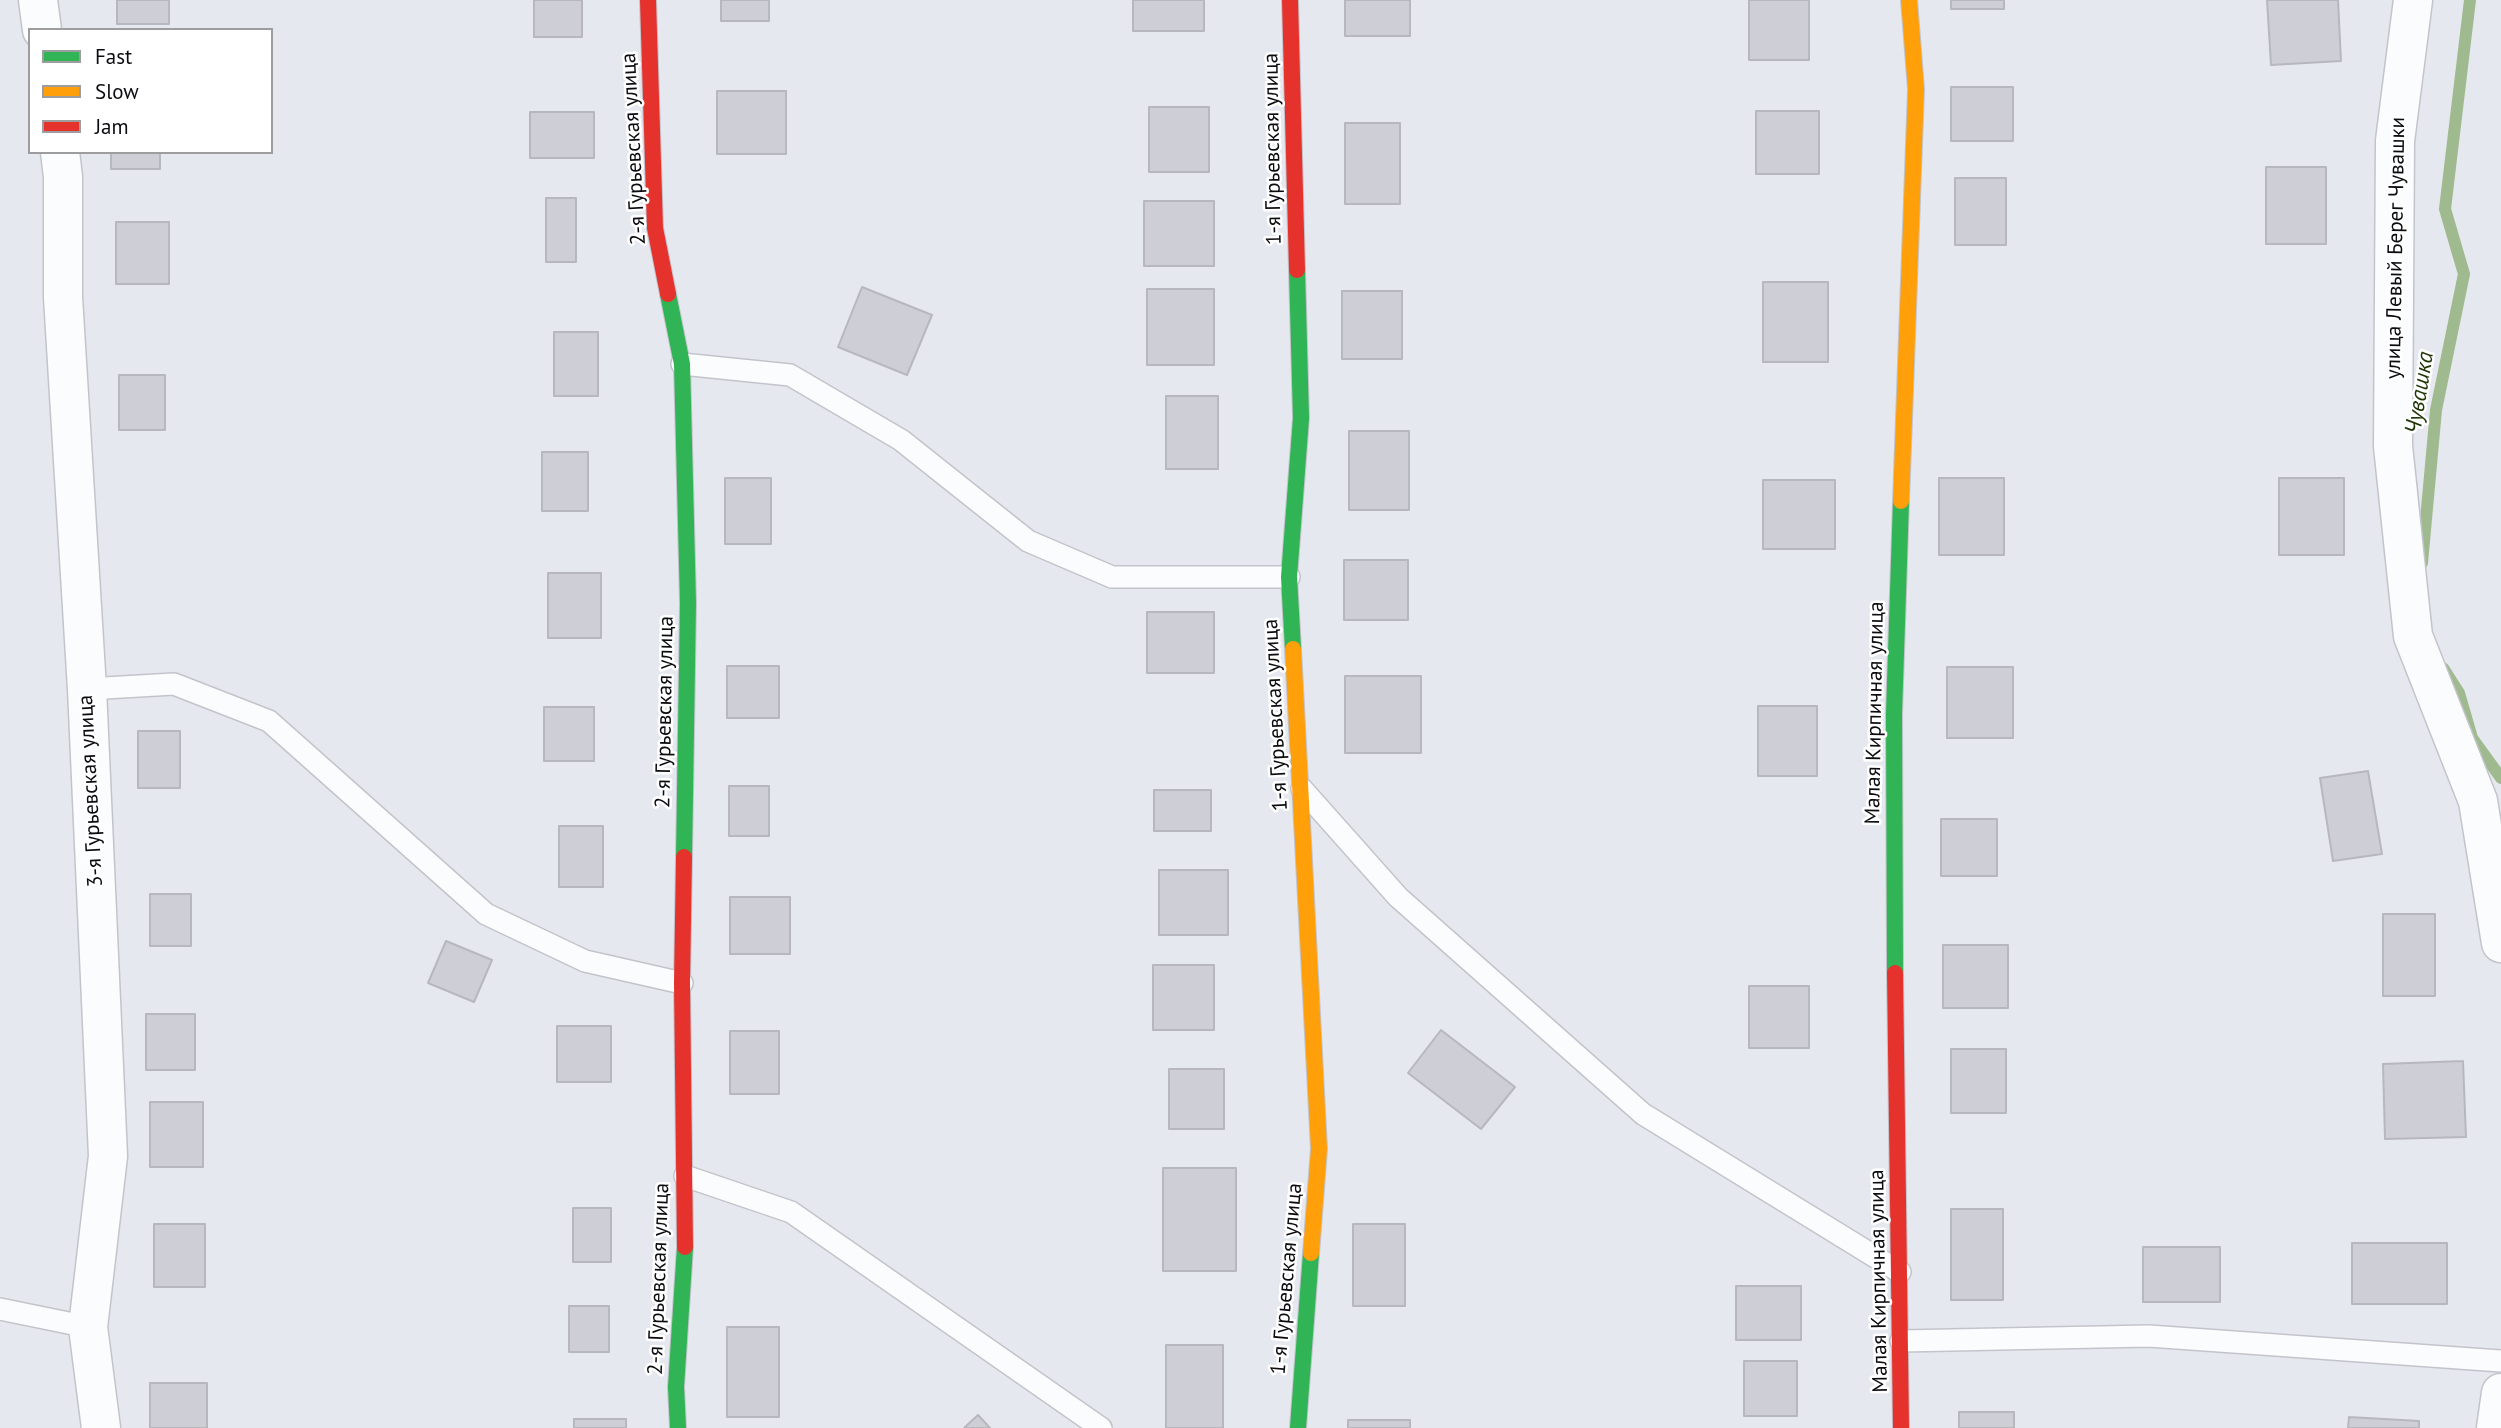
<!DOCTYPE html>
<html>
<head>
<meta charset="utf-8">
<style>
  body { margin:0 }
  #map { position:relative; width:2501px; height:1428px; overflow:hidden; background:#e6e8f0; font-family:"PT Sans",sans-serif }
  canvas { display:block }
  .legend { position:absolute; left:28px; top:28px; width:245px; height:126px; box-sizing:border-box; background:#fff; border:2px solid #9d9d9f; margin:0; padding:9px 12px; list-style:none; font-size:21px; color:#0b0b10 }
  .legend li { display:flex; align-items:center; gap:14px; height:35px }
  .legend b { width:35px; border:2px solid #9d9d9f }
</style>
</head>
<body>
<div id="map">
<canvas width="2501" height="1428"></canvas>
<ul class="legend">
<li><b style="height:9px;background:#30b455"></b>Fast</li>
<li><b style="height:9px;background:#ff9f0a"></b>Slow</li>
<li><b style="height:9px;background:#e5322d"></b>Jam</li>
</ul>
</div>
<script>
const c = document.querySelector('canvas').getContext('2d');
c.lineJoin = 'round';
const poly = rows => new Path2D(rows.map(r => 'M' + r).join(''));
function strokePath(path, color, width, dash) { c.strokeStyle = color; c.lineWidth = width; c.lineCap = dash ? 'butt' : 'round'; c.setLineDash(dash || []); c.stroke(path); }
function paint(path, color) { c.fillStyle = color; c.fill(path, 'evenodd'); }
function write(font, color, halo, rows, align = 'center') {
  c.font = font + ' "PT Sans",sans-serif'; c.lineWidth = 5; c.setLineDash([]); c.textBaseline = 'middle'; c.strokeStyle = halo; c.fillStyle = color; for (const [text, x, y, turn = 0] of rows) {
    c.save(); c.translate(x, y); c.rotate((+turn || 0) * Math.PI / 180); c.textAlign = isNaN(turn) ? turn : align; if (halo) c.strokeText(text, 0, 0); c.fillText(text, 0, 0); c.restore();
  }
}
const stream = poly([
  [2422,563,2436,410,2464,274,2445,209,2470,0],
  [2443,668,2459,693,2472,738,2501,778]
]);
const building = poly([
  [117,0,169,0,169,24,117,24,117,0],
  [534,0,582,0,582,37,534,37,534,0],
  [721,0,769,0,769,21,721,21,721,0],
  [1133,0,1204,0,1204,31,1133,31,1133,0],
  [1345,0,1410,0,1410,36,1345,36,1345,0],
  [1749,0,1809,0,1809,60,1749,60,1749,0],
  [1951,0,2004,0,2004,9,1951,9,1951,0],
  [2267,0,2338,0,2341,61,2271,65,2267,0],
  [1951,87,2013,87,2013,141,1951,141,1951,87],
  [717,91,786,91,786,154,717,154,717,91],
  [1149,107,1209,107,1209,172,1149,172,1149,107],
  [1756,111,1819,111,1819,174,1756,174,1756,111],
  [530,112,594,112,594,158,530,158,530,112],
  [1345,123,1400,123,1400,204,1345,204,1345,123],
  [111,152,160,152,160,169,111,169,111,152],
  [2266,167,2326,167,2326,244,2266,244,2266,167],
  [1955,178,2006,178,2006,245,1955,245,1955,178],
  [546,198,576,198,576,262,546,262,546,198],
  [1144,201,1214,201,1214,266,1144,266,1144,201],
  [116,222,169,222,169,284,116,284,116,222],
  [1763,282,1828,282,1828,362,1763,362,1763,282],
  [862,287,932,315,907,375,838,347,862,287],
  [1147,289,1214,289,1214,365,1147,365,1147,289],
  [1342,291,1402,291,1402,359,1342,359,1342,291],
  [554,332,598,332,598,396,554,396,554,332],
  [119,375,165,375,165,430,119,430,119,375],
  [1166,396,1218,396,1218,469,1166,469,1166,396],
  [1349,431,1409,431,1409,510,1349,510,1349,431],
  [542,452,588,452,588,511,542,511,542,452],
  [725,478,771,478,771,544,725,544,725,478],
  [1939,478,2004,478,2004,555,1939,555,1939,478],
  [2279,478,2344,478,2344,555,2279,555,2279,478],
  [1763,480,1835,480,1835,549,1763,549,1763,480],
  [1344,560,1408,560,1408,620,1344,620,1344,560],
  [548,573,601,573,601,638,548,638,548,573],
  [1147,612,1214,612,1214,673,1147,673,1147,612],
  [727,666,779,666,779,718,727,718,727,666],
  [1947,667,2013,667,2013,738,1947,738,1947,667],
  [1345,676,1421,676,1421,753,1345,753,1345,676],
  [1758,706,1817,706,1817,776,1758,776,1758,706],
  [544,707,594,707,594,761,544,761,544,707],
  [138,731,180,731,180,788,138,788,138,731],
  [2368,771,2382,854,2333,861,2320,778,2368,771],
  [729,786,769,786,769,836,729,836,729,786],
  [1154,790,1211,790,1211,831,1154,831,1154,790],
  [1941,819,1997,819,1997,876,1941,876,1941,819],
  [559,826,603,826,603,887,559,887,559,826],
  [1159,870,1228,870,1228,935,1159,935,1159,870],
  [150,894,191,894,191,946,150,946,150,894],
  [730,897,790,897,790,954,730,954,730,897],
  [2383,914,2435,914,2435,996,2383,996,2383,914],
  [446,941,492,960,474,1002,428,983,446,941],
  [1943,945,2008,945,2008,1008,1943,1008,1943,945],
  [1153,965,1214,965,1214,1030,1153,1030,1153,965],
  [1749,986,1809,986,1809,1048,1749,1048,1749,986],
  [146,1014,195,1014,195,1070,146,1070,146,1014],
  [557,1026,611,1026,611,1082,557,1082,557,1026],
  [1441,1030,1515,1087,1481,1129,1408,1073,1441,1030],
  [730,1031,779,1031,779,1094,730,1094,730,1031],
  [1951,1049,2006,1049,2006,1113,1951,1113,1951,1049],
  [2463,1061,2466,1137,2385,1139,2383,1064,2463,1061],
  [1169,1069,1224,1069,1224,1129,1169,1129,1169,1069],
  [150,1102,203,1102,203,1167,150,1167,150,1102],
  [1163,1168,1236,1168,1236,1271,1163,1271,1163,1168],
  [573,1208,611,1208,611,1262,573,1262,573,1208],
  [1951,1209,2003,1209,2003,1300,1951,1300,1951,1209],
  [154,1224,205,1224,205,1287,154,1287,154,1224],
  [1353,1224,1405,1224,1405,1306,1353,1306,1353,1224],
  [2352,1243,2447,1243,2447,1304,2352,1304,2352,1243],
  [2143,1247,2220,1247,2220,1302,2143,1302,2143,1247],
  [1736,1286,1801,1286,1801,1340,1736,1340,1736,1286],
  [569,1306,609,1306,609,1352,569,1352,569,1306],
  [727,1327,779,1327,779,1417,727,1417,727,1327],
  [1166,1345,1223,1345,1223,1428,1166,1428,1166,1345],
  [1744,1361,1797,1361,1797,1416,1744,1416,1744,1361],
  [150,1383,207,1383,207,1428,150,1428,150,1383],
  [1959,1412,2014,1412,2014,1428,1959,1428,1959,1412],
  [978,1415,990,1428,964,1428,978,1415],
  [2349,1417,2419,1421,2419,1428,2348,1428,2349,1417],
  [574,1419,626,1419,626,1428,574,1428,574,1419],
  [1348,1420,1410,1420,1410,1428,1348,1428,1348,1420]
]);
const lane = poly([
  [682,364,790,375,901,440,1028,541,1112,577,1289,577],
  [87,689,174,684,269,721,486,914,585,961,682,983],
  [1302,789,1398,897,1643,1114,1900,1272],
  [685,1176,791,1212,1101,1428],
  [0,1309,88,1327],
  [1901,1341,2149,1336,2501,1361]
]);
const street = poly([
  [38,0,42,30],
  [2413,0,2395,141,2393,446,2413,636,2478,801,2501,943],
  [60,152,63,177,63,297,87,689,108,1156,88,1327,101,1428],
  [2496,1428,2501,1393]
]);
const fast = poly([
  [668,294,682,364,688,603,684,857],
  [1293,649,1289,577,1301,418,1297,270],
  [1895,973,1894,714,1901,501],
  [678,1428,676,1387,685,1247],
  [1298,1428,1311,1253]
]);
const slow = poly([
  [1901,501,1916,89,1909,0],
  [1293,649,1319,1149,1311,1253]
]);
const jam = poly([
  [648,0,655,228,668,294],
  [1290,0,1297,270],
  [684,857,682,983,685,1247],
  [1895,973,1901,1428]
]);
const streetNames = [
  ["2-я Гурьевская улица",634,149,-93],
  ["1-я Гурьевская улица",1273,149,-91],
  ["улица Левый Берег Чувашки",2396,248,-89],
  ["2-я Гурьевская улица",665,712,-89],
  ["Малая Кирпичная улица",1875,713,-89],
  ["1-я Гурьевская улица",1276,715,-93],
  ["3-я Гурьевская улица",91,791,-93],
  ["2-я Гурьевская улица",659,1279,-88],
  ["1-я Гурьевская улица",1287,1279,-85],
  ["Малая Кирпичная улица",1879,1281,-91]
];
const waterNames = [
  ["Чувашка",2420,393,-81]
];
strokePath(stream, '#a0ba8f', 12);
paint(building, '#cecfd6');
strokePath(building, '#b7b8bd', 2);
strokePath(lane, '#c3c4cb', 24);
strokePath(street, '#c3c4cb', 41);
strokePath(fast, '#c3c4cb', 18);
strokePath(slow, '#c3c4cb', 18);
strokePath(jam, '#c3c4cb', 18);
strokePath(lane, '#fbfcfd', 21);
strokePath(street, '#fbfcfd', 38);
strokePath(fast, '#30b455', 16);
strokePath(slow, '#ff9f0a', 16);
strokePath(jam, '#e5322d', 16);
write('21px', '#0b0b10', '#fff', streetNames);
write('italic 23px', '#1e3606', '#fff', waterNames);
</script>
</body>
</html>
